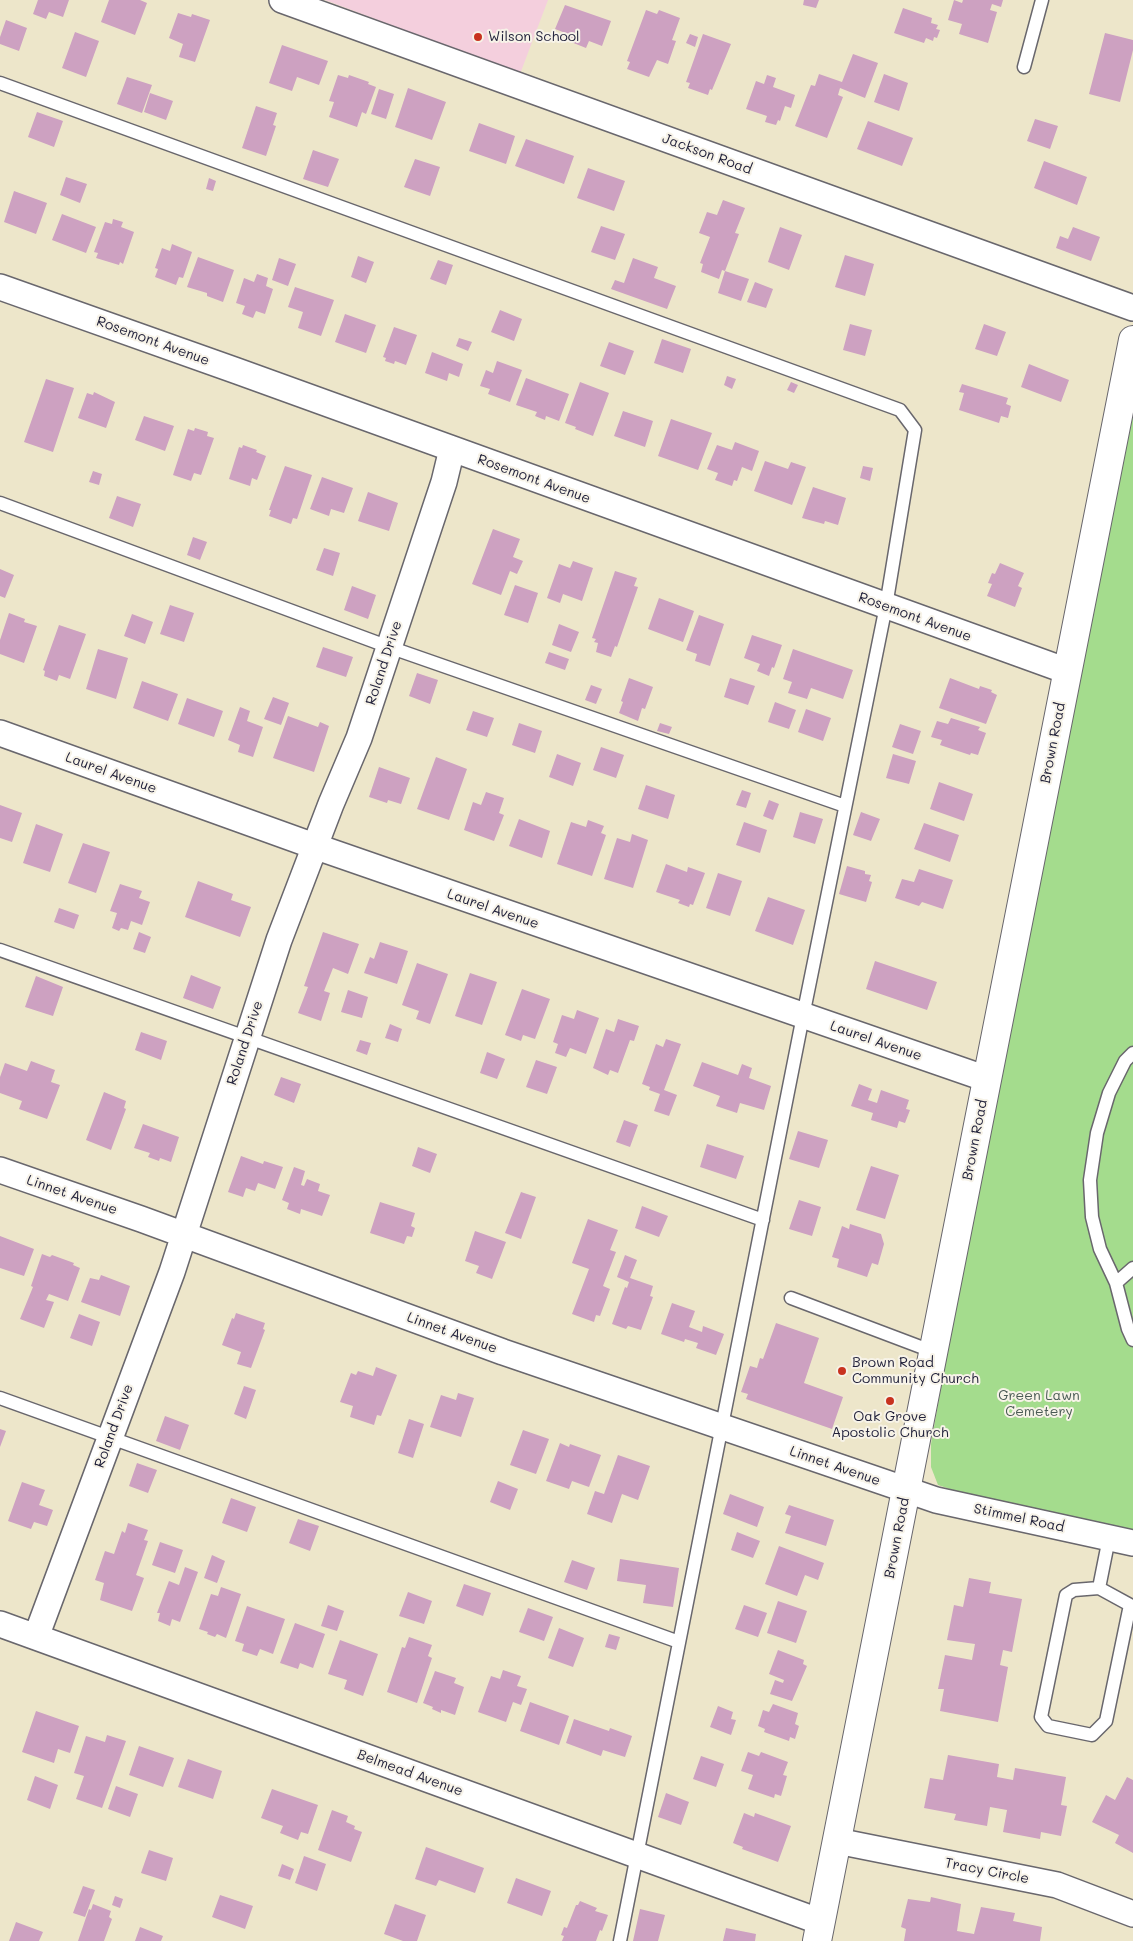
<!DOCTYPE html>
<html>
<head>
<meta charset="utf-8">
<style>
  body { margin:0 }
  canvas { display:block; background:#ede6ca }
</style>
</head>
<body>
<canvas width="1133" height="1941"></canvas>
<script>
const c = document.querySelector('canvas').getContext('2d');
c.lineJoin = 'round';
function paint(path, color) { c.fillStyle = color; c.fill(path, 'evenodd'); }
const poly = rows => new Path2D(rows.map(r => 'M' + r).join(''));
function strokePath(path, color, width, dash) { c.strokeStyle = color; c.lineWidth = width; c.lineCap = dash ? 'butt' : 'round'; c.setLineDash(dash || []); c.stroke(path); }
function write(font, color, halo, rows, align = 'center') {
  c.font = font + ' Mali,sans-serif'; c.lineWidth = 4; c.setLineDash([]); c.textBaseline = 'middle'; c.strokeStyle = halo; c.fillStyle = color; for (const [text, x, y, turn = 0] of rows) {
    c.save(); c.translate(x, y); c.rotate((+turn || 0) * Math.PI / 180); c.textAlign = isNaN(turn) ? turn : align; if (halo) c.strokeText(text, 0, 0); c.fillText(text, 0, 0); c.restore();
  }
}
const built = poly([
  [325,0,548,0,520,74]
]);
const green = poly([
  [1133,409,1133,1530,956,1491,938,1485,931,1467,931,1444,953,1319]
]);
const building = poly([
  [38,0,69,0,63,17,49,12,46,19,33,14],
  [109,0,140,0,147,3,135,35,101,22],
  [804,0,819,0,816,8,803,5],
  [954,0,962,3,963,0,1003,0,1001,7,992,4,990,10,997,12,988,43,959,34,962,24,948,20],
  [565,5,611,21,602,46,589,41,586,48,566,40,568,34,555,29],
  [903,8,932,18,931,23,938,25,936,29,940,30,937,38,934,37,933,41,926,38,924,43,894,33],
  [646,10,657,14,659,10,680,18,672,40,676,41,668,64,657,60,649,77,627,69,630,62,627,61],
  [178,13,191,17,192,14,210,20,195,62,179,57,183,44,169,38],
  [6,20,27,28,19,51,0,44,0,37],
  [75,32,99,41,86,77,62,68],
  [1105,33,1133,40,1133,50,1120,102,1089,94],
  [690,34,698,37,695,47,686,43],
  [703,34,731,44,712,90,710,89,708,95,688,88,690,83,686,82],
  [282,45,328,61,319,85,297,77,292,91,269,83],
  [853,54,878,63,865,98,840,88,838,95,843,97,827,138,795,126,811,85,815,86,819,74,842,82],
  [884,74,908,83,899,111,874,102],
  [338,75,348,78,349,75,369,82,368,84,376,87,366,114,362,112,357,127,329,117,334,102,329,101],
  [767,75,776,78,773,87,795,95,791,108,785,106,780,121,778,120,776,125,765,122,767,116,746,109,756,81,764,84],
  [127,77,152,85,142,113,117,104],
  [408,88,446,102,432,140,395,127],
  [379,89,394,94,386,119,371,114],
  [150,93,173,101,166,120,144,112],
  [256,106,277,113,273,125,276,126,266,156,242,148],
  [37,112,63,121,54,147,28,137],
  [1035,119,1058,126,1050,149,1027,141],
  [868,121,913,138,902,166,857,149],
  [479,123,515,136,506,164,469,151],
  [526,139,574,156,564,184,515,166],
  [313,150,339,159,328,187,303,179],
  [415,159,440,167,430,196,404,187],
  [1044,161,1087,177,1077,205,1034,188],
  [588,168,625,181,614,211,577,198],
  [66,177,87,184,80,203,60,195],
  [209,178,216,181,213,191,206,189],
  [14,191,47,203,36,234,4,222],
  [723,200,745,208,735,233,739,234,725,271,749,279,741,301,718,293,725,271,722,270,719,279,701,272,703,264,700,263,710,237,699,233,707,212,717,215],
  [62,214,96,227,86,253,52,240],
  [113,219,123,222,121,227,134,232,123,264,120,262,119,265,96,258,98,253,94,252,105,222,112,224],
  [601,226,625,234,615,260,591,252],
  [780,227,802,235,789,270,768,262],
  [1073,227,1100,237,1091,261,1056,248,1060,236,1068,239],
  [172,244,192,252,183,278,179,277,176,285,155,277,158,269,155,268,162,248,170,251],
  [845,255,874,264,865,296,835,287],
  [358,256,374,262,366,283,351,277],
  [198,257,234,270,223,302,207,296,207,293,187,287],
  [279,258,296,264,288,286,272,280],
  [633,258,658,267,654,278,676,286,667,309,611,289,615,280,624,283],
  [438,260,453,265,446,285,430,279],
  [257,274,268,278,266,286,273,289,265,314,256,311,253,318,242,314,245,306,236,303,244,278,254,282],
  [755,282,773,289,766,308,747,302],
  [295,287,334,300,321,336,298,328,303,312,288,307],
  [500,310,522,319,514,341,491,332],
  [345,314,376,325,366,353,335,342],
  [850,324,872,330,865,356,843,350],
  [984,324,1006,332,997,356,975,349],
  [394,327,417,335,406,365,395,361,394,364,385,361,386,358,383,357],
  [459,338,472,342,468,351,456,346],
  [662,339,691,349,683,373,654,363],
  [609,342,634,351,625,375,600,366],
  [432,352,463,364,459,377,449,373,447,381,425,373],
  [497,361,522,370,510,402,488,394,490,389,480,386,486,370,493,373],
  [1029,364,1069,380,1061,402,1021,387],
  [727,376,736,379,732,389,724,385],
  [526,378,569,394,559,421,546,416,545,420,535,416,537,412,516,405],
  [46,379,74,388,53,452,24,442],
  [580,382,609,393,593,436,575,429,576,427,565,423],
  [791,382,798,385,794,393,787,390],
  [962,384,1008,398,1006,404,1011,406,1008,418,1001,416,999,423,959,410,964,393,959,392],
  [94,392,115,402,106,428,78,418,87,393,93,395],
  [623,411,653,421,645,447,614,436],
  [144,416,174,426,165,451,135,440],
  [671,419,712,433,698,470,658,456],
  [195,428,208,432,207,436,214,438,201,475,194,473,191,481,173,475,188,429,194,431],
  [735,442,759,451,752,471,742,467,737,481,734,480,732,486,715,480,718,473,707,469,717,445,732,450],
  [243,445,257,450,256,452,266,456,257,480,252,478,250,486,229,479,239,447,242,448],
  [765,461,788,469,791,462,806,467,792,505,754,491],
  [285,466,312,475,297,519,293,518,291,524,269,516,271,510,269,510],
  [863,466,873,468,870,481,860,478],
  [93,471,102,474,99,485,89,482],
  [322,477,353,488,344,513,331,509,329,516,310,509],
  [813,487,846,498,838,525,825,521,824,524,802,518],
  [368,492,398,503,389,531,358,521],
  [117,496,141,504,133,527,109,518],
  [493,529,520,539,513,557,523,561,517,574,510,571,501,595,472,584],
  [193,537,207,542,200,560,187,555],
  [324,548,340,553,333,576,316,570],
  [573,561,593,568,582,601,563,594,560,603,547,598,559,564,570,568],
  [1000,563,1024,573,1018,586,1022,588,1015,607,987,596,992,584,988,583,992,573,995,574],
  [0,569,14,575,5,598,0,596],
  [615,571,637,578,634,586,638,587,617,647,615,646,611,657,596,652,598,643,594,642,596,639,592,638],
  [515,585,538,593,528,623,504,615],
  [352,586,376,595,368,619,344,610],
  [659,598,694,611,683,642,648,629],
  [170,605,194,613,184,642,160,634],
  [9,613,25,619,24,622,37,626,24,663,0,654,0,640],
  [132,614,153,622,145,644,124,636],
  [699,615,724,624,710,666,695,661,697,654,686,650],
  [559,624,579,632,571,652,552,645],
  [59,625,86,634,70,679,59,675,57,681,44,676,45,671,43,670],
  [752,635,782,645,774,668,772,667,769,676,757,671,760,664,744,658],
  [323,647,353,657,346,677,316,667],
  [98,649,128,658,116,699,86,689],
  [793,649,853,670,843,699,811,688,807,699,788,693,792,682,783,679],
  [549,652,569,659,565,670,545,663],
  [417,673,438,680,430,704,409,696],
  [629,678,653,687,645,709,642,708,638,721,619,713,623,702,621,701],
  [730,678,755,686,748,705,724,697],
  [950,678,979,689,980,686,992,690,991,692,997,695,986,724,939,708],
  [142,681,178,694,168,721,133,708],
  [591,685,602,689,596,704,585,700],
  [273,697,289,703,281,725,264,719],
  [187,698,223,711,214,737,178,724],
  [775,702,796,710,789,729,768,722],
  [240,707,250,711,247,721,263,727,253,757,238,752,240,745,228,740],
  [806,709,831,718,823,741,798,732],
  [473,711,494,718,487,737,466,730],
  [288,716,318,727,320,722,329,726,314,772,273,758],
  [951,718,980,727,978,730,986,733,978,755,971,753,970,755,940,745,942,740,931,737,937,721,948,724],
  [519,723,542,731,535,753,512,745],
  [660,723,672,727,669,734,657,731],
  [900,724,921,731,913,754,892,747],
  [601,747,624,755,616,778,593,770],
  [557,754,581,763,573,786,549,777],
  [893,754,916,761,909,784,886,778],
  [436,757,467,769,449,820,417,809],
  [379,767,410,778,401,804,388,800,387,803,369,797],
  [939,782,973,794,964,821,930,809],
  [646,785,675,795,668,819,638,809],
  [742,790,751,793,746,808,736,805],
  [486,792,504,798,499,813,504,815,494,841,464,830,473,802,481,805],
  [769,800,779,804,773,820,763,816],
  [0,805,22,813,12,842,0,838],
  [800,812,823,819,815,844,793,837],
  [861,812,880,819,871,841,853,835],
  [519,819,550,831,542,858,509,846],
  [588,820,604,826,601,833,606,835,592,876,557,864,571,822,586,827],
  [744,822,767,830,760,853,736,845],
  [924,823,959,835,950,862,914,849],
  [36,824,63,834,50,872,23,863],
  [632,834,648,840,633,888,604,879,617,838,630,842],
  [83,843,110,852,96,893,68,883],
  [666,864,687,872,688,867,705,873,693,905,690,904,689,907,678,903,680,900,656,892],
  [847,866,865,871,865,874,871,875,869,881,872,882,866,902,839,894],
  [919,869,953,880,943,909,922,902,919,906,895,898,902,879,914,882],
  [718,873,742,881,730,916,706,908],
  [198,881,233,894,231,900,251,907,240,937,185,917],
  [120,884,142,891,139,898,150,902,142,925,131,921,128,930,121,928,119,931,112,928,117,913,110,911],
  [768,897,805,910,793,945,755,931],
  [59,908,79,915,74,929,54,922],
  [139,932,151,937,145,953,133,949],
  [323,932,359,944,348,974,333,968,324,991,330,993,321,1021,298,1013,308,987,304,986],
  [380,942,408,951,397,984,364,973,370,957,374,959],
  [875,961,937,982,927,1010,866,989],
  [417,963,448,974,430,1024,416,1019,419,1011,402,1005],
  [470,973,497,982,482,1025,455,1016],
  [191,975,221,987,213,1009,183,998],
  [36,976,63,987,53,1016,25,1007],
  [522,989,550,999,535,1039,523,1035,521,1041,505,1035],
  [348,990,368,997,362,1018,341,1012],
  [577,1010,599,1018,586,1054,570,1048,566,1057,555,1053,558,1044,553,1042,562,1015,574,1019],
  [618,1019,639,1026,634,1041,630,1040,618,1073,610,1070,608,1075,593,1068,606,1029,614,1032],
  [390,1024,402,1029,398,1042,385,1038],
  [141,1032,167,1041,161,1060,135,1050],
  [666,1039,681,1044,664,1090,677,1095,669,1116,654,1111,660,1094,649,1090,650,1087,642,1084,656,1044,663,1047],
  [360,1040,371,1043,367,1055,356,1051],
  [487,1052,505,1059,497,1079,480,1073],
  [536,1060,557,1067,547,1094,526,1087],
  [31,1061,55,1070,51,1082,60,1085,47,1119,19,1109,22,1101,0,1093,0,1077,5,1063,27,1071],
  [702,1062,738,1075,742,1064,752,1068,749,1078,771,1086,764,1110,740,1103,737,1113,716,1106,720,1096,693,1086],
  [281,1077,301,1084,294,1103,274,1095],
  [859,1084,872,1089,868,1100,877,1103,881,1090,909,1100,906,1109,910,1110,905,1123,899,1121,897,1128,871,1120,873,1113,851,1106],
  [104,1092,126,1101,124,1108,126,1109,111,1150,86,1140],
  [624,1120,638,1125,630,1147,616,1142],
  [143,1124,179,1137,171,1162,160,1158,159,1161,148,1157,150,1153,134,1148],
  [798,1131,828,1140,819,1168,789,1159],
  [707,1144,744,1156,736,1179,700,1167],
  [418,1147,437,1154,430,1173,412,1166],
  [241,1156,263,1164,264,1161,283,1167,275,1189,258,1183,255,1191,246,1188,243,1197,228,1192],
  [871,1166,899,1175,885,1219,856,1210],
  [294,1167,305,1171,301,1185,304,1186,307,1179,320,1184,318,1191,330,1195,322,1216,301,1209,300,1214,287,1209,289,1203,282,1200],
  [521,1192,536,1197,521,1239,505,1233],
  [799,1200,821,1207,812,1236,789,1229],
  [380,1202,415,1213,411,1226,415,1228,412,1237,407,1236,404,1244,370,1233],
  [642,1206,668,1216,659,1237,635,1228],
  [588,1219,618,1230,610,1250,616,1252,603,1286,610,1289,600,1316,596,1315,594,1322,572,1314,589,1269,572,1263],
  [850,1224,881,1234,884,1244,878,1265,872,1263,867,1277,837,1267,839,1259,832,1257,842,1226,849,1229],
  [475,1231,506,1242,492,1279,476,1273,479,1266,465,1261],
  [0,1236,34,1249,24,1276,0,1268],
  [42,1254,50,1257,52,1255,74,1263,73,1265,80,1268,68,1301,49,1294,46,1300,54,1302,44,1328,20,1319,33,1287,31,1286],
  [625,1255,637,1260,630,1278,653,1286,650,1296,653,1297,641,1330,628,1326,626,1329,612,1324,625,1287,627,1288,629,1282,617,1277],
  [101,1275,130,1286,120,1316,81,1302,90,1278,99,1280],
  [672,1303,695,1311,689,1327,702,1332,703,1326,724,1334,716,1355,696,1348,698,1343,685,1339,684,1342,661,1334],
  [236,1313,265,1323,263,1329,265,1330,251,1368,237,1364,241,1352,222,1345,232,1318,234,1319],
  [79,1314,100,1322,92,1346,70,1338],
  [776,1323,819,1338,804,1383,843,1397,832,1429,746,1399,748,1394,741,1392,750,1366,757,1368,760,1358,763,1359],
  [376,1367,397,1375,381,1416,377,1415,374,1425,350,1417,353,1406,340,1402,351,1373,356,1375,358,1371,373,1376],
  [244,1386,256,1390,246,1419,234,1414],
  [458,1393,474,1398,461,1437,430,1427,441,1395,456,1400],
  [165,1416,189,1425,180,1450,156,1441],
  [409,1419,424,1424,413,1458,398,1453],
  [0,1429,6,1431,0,1447],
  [523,1430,549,1439,536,1474,510,1465],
  [560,1443,569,1447,570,1444,601,1455,589,1487,572,1481,569,1489,546,1481],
  [618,1455,650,1466,638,1500,622,1494,612,1523,587,1514,595,1491,604,1494],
  [137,1463,157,1470,148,1493,129,1486],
  [498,1481,518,1489,510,1510,490,1502],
  [22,1482,45,1490,39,1505,53,1510,47,1526,34,1522,31,1529,8,1521],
  [730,1494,764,1507,757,1527,723,1514],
  [231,1498,256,1507,247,1532,222,1523],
  [789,1505,834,1520,826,1546,785,1533,791,1516,785,1514],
  [298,1519,319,1526,310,1551,289,1543],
  [128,1523,148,1530,144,1540,148,1541,136,1575,144,1578,132,1611,100,1600,104,1583,95,1580,105,1551,114,1554,122,1531,125,1533],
  [737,1532,760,1541,753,1558,731,1550],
  [160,1542,183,1550,175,1573,152,1565],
  [779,1546,824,1563,818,1580,805,1575,797,1596,765,1584],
  [212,1555,225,1561,217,1583,204,1578],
  [620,1559,679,1568,673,1607,643,1603,646,1585,617,1581],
  [572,1560,595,1568,587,1590,564,1582],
  [185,1567,198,1572,180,1622,172,1619,170,1626,158,1621,160,1613,157,1613,169,1581,179,1585],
  [969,1578,991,1582,989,1593,1022,1599,1012,1652,1003,1650,1000,1665,1008,1667,998,1722,940,1711,944,1689,938,1689,945,1655,972,1660,975,1644,947,1640,954,1605,963,1607],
  [464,1584,491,1593,483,1616,456,1606],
  [221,1587,241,1594,226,1638,217,1634,215,1637,207,1634,208,1632,199,1629,211,1594,218,1596],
  [408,1592,432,1601,424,1624,399,1616],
  [778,1601,807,1611,796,1643,767,1633],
  [328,1605,344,1611,337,1631,321,1626],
  [744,1605,767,1613,758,1637,735,1629],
  [247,1606,285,1619,273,1654,260,1649,257,1656,242,1651,244,1644,235,1641],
  [528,1608,553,1617,544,1641,519,1632],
  [295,1623,325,1634,313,1668,300,1663,298,1669,280,1663],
  [559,1628,584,1638,573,1667,548,1658],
  [609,1634,620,1637,616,1650,605,1647],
  [409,1637,432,1645,428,1656,432,1658,417,1703,387,1692,402,1647,405,1648],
  [340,1640,378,1654,363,1696,344,1689,347,1680,328,1674],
  [778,1650,804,1660,803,1664,807,1666,792,1701,770,1694,775,1680,783,1683,784,1680,769,1674],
  [503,1670,521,1676,517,1686,527,1689,521,1705,513,1702,506,1722,478,1712,491,1676,500,1679],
  [435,1671,456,1678,454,1683,464,1687,455,1715,441,1710,441,1713,432,1709,433,1707,423,1703],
  [530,1702,569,1716,559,1745,520,1731],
  [773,1704,798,1713,795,1724,799,1726,795,1739,790,1737,789,1741,764,1732,765,1729,758,1726,763,1710,769,1712],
  [718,1706,733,1712,731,1719,736,1720,731,1735,710,1727],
  [36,1711,79,1726,70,1753,58,1749,54,1763,22,1752],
  [574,1719,609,1731,610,1728,632,1736,625,1757,603,1750,601,1756,566,1743],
  [107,1735,126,1741,102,1808,76,1799,84,1776,74,1773,86,1736,105,1742],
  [139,1746,174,1758,163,1787,129,1775],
  [748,1752,759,1756,761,1752,788,1762,783,1775,787,1776,781,1796,775,1794,774,1798,748,1789,753,1775,741,1771],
  [948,1755,999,1764,997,1777,1013,1780,1015,1768,1066,1777,1061,1805,1067,1806,1061,1836,1041,1832,1040,1839,1003,1832,1007,1810,990,1807,987,1826,954,1820,956,1814,924,1808,930,1778,943,1780],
  [701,1756,724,1764,716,1787,693,1779],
  [188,1759,222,1771,213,1799,178,1787],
  [35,1776,58,1785,50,1809,27,1800],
  [1127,1777,1133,1780,1133,1853,1115,1843,1119,1835,1092,1822,1106,1795,1115,1800],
  [116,1786,138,1794,130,1817,108,1809],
  [272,1789,318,1805,308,1834,301,1832,298,1840,280,1833,283,1826,261,1818],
  [666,1793,689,1802,681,1825,658,1817],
  [332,1810,348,1816,346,1822,355,1826,354,1829,362,1832,351,1862,318,1850],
  [744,1813,754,1817,755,1813,791,1826,778,1862,742,1849,743,1847,733,1843],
  [426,1847,484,1868,475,1893,439,1880,436,1886,415,1879],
  [149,1850,173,1858,166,1881,141,1873],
  [304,1856,326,1864,317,1891,295,1883],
  [282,1864,294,1869,290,1880,278,1876],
  [516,1878,551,1891,542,1916,507,1903],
  [83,1886,95,1890,85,1917,73,1913],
  [220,1895,253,1906,245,1929,212,1917],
  [115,1896,123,1899,120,1908,112,1905],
  [931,1897,961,1904,957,1931,974,1934,981,1907,1015,1913,1013,1921,1042,1927,1040,1941,904,1941,906,1929,901,1927,908,1899,930,1902],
  [580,1901,597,1908,595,1911,608,1915,602,1931,600,1930,596,1941,562,1941,564,1936,561,1935,564,1927,567,1928,576,1905,578,1905],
  [93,1904,111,1911,109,1917,112,1919,104,1941,78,1941,89,1909,91,1910],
  [395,1904,426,1915,417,1941,403,1941,384,1934],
  [640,1909,665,1915,658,1941,633,1941],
  [16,1922,43,1932,39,1941,9,1941],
  [140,1927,163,1936,161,1941,135,1941],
  [726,1928,756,1934,755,1941,723,1941]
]);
const lane = poly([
  [1024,67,1042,0],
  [0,83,900,410,915,430,886,606,803,1016,620,1941],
  [0,503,389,647,845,806],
  [0,950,763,1220],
  [1133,1053,1125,1061,1109,1093,1097,1133,1090,1180,1092,1217,1100,1249,1116,1283,1128,1329,1133,1340],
  [1116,1283,1133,1268],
  [791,1298,934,1352],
  [0,1398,679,1642],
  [1099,1588,1130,1605,1106,1721,1092,1735,1048,1726,1041,1717,1066,1595,1074,1590,1099,1588,1109,1538]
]);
const street = poly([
  [282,0,1133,308],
  [0,287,237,371,1067,671],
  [0,733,314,846,987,1079],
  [0,1170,141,1219,503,1352,907,1490,936,1500,1133,1543],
  [0,1624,821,1922],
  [36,1637,172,1272,279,940,331,804,359,738,444,482,452,449],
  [837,1841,1057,1885,1133,1914]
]);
const secondary = poly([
  [817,1941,1133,340]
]);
const markers = [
  [478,37,5,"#c8321e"],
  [842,1371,5,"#c8321e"],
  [890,1401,5,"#c8321e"]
];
const poiNames = [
  ["Wilson School",488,37],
  ["Brown Road",852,1363],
  ["Community Church",852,1379],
  ["Oak Grove",890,1417,"center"],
  ["Apostolic Church",890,1433,"center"]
];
const streetNames = [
  ["Jackson Road",707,154,20],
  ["Rosemont Avenue",153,341,20],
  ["Rosemont Avenue",534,479,20],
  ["Rosemont Avenue",915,617,20],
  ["Roland Drive",384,663,-72],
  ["Brown Road",1053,743,-79],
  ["Laurel Avenue",111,773,20],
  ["Laurel Avenue",493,909,19],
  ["Laurel Avenue",876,1041,19],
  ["Roland Drive",245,1043,-72],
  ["Brown Road",975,1140,-79],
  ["Linnet Avenue",72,1195,19],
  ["Linnet Avenue",452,1333,20],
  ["Roland Drive",114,1426,-70],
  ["Linnet Avenue",835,1466,19],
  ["Stimmel Road",1019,1518,12],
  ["Brown Road",897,1538,-79],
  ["Belmead Avenue",410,1773,20],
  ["Tracy Circle",987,1871,11]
];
const parkNames = [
  ["Green Lawn",1039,1396],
  ["Cemetery",1039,1412]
];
paint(built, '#f4cfdd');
paint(green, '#a4dc8d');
paint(building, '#cda1c1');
strokePath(lane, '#69676d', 15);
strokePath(street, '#69676d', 28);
strokePath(secondary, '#69676d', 30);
strokePath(lane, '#fff', 12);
strokePath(street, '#fff', 25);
strokePath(secondary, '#fff', 28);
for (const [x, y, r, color] of markers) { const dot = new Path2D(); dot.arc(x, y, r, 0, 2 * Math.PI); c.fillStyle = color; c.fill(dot); strokePath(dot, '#f7f3e8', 2); }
write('14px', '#22223b', '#f7f3e8', poiNames, 'left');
write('14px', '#22223b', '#f7f3e8', streetNames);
write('14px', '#495a54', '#f7f3e8', parkNames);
</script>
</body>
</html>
